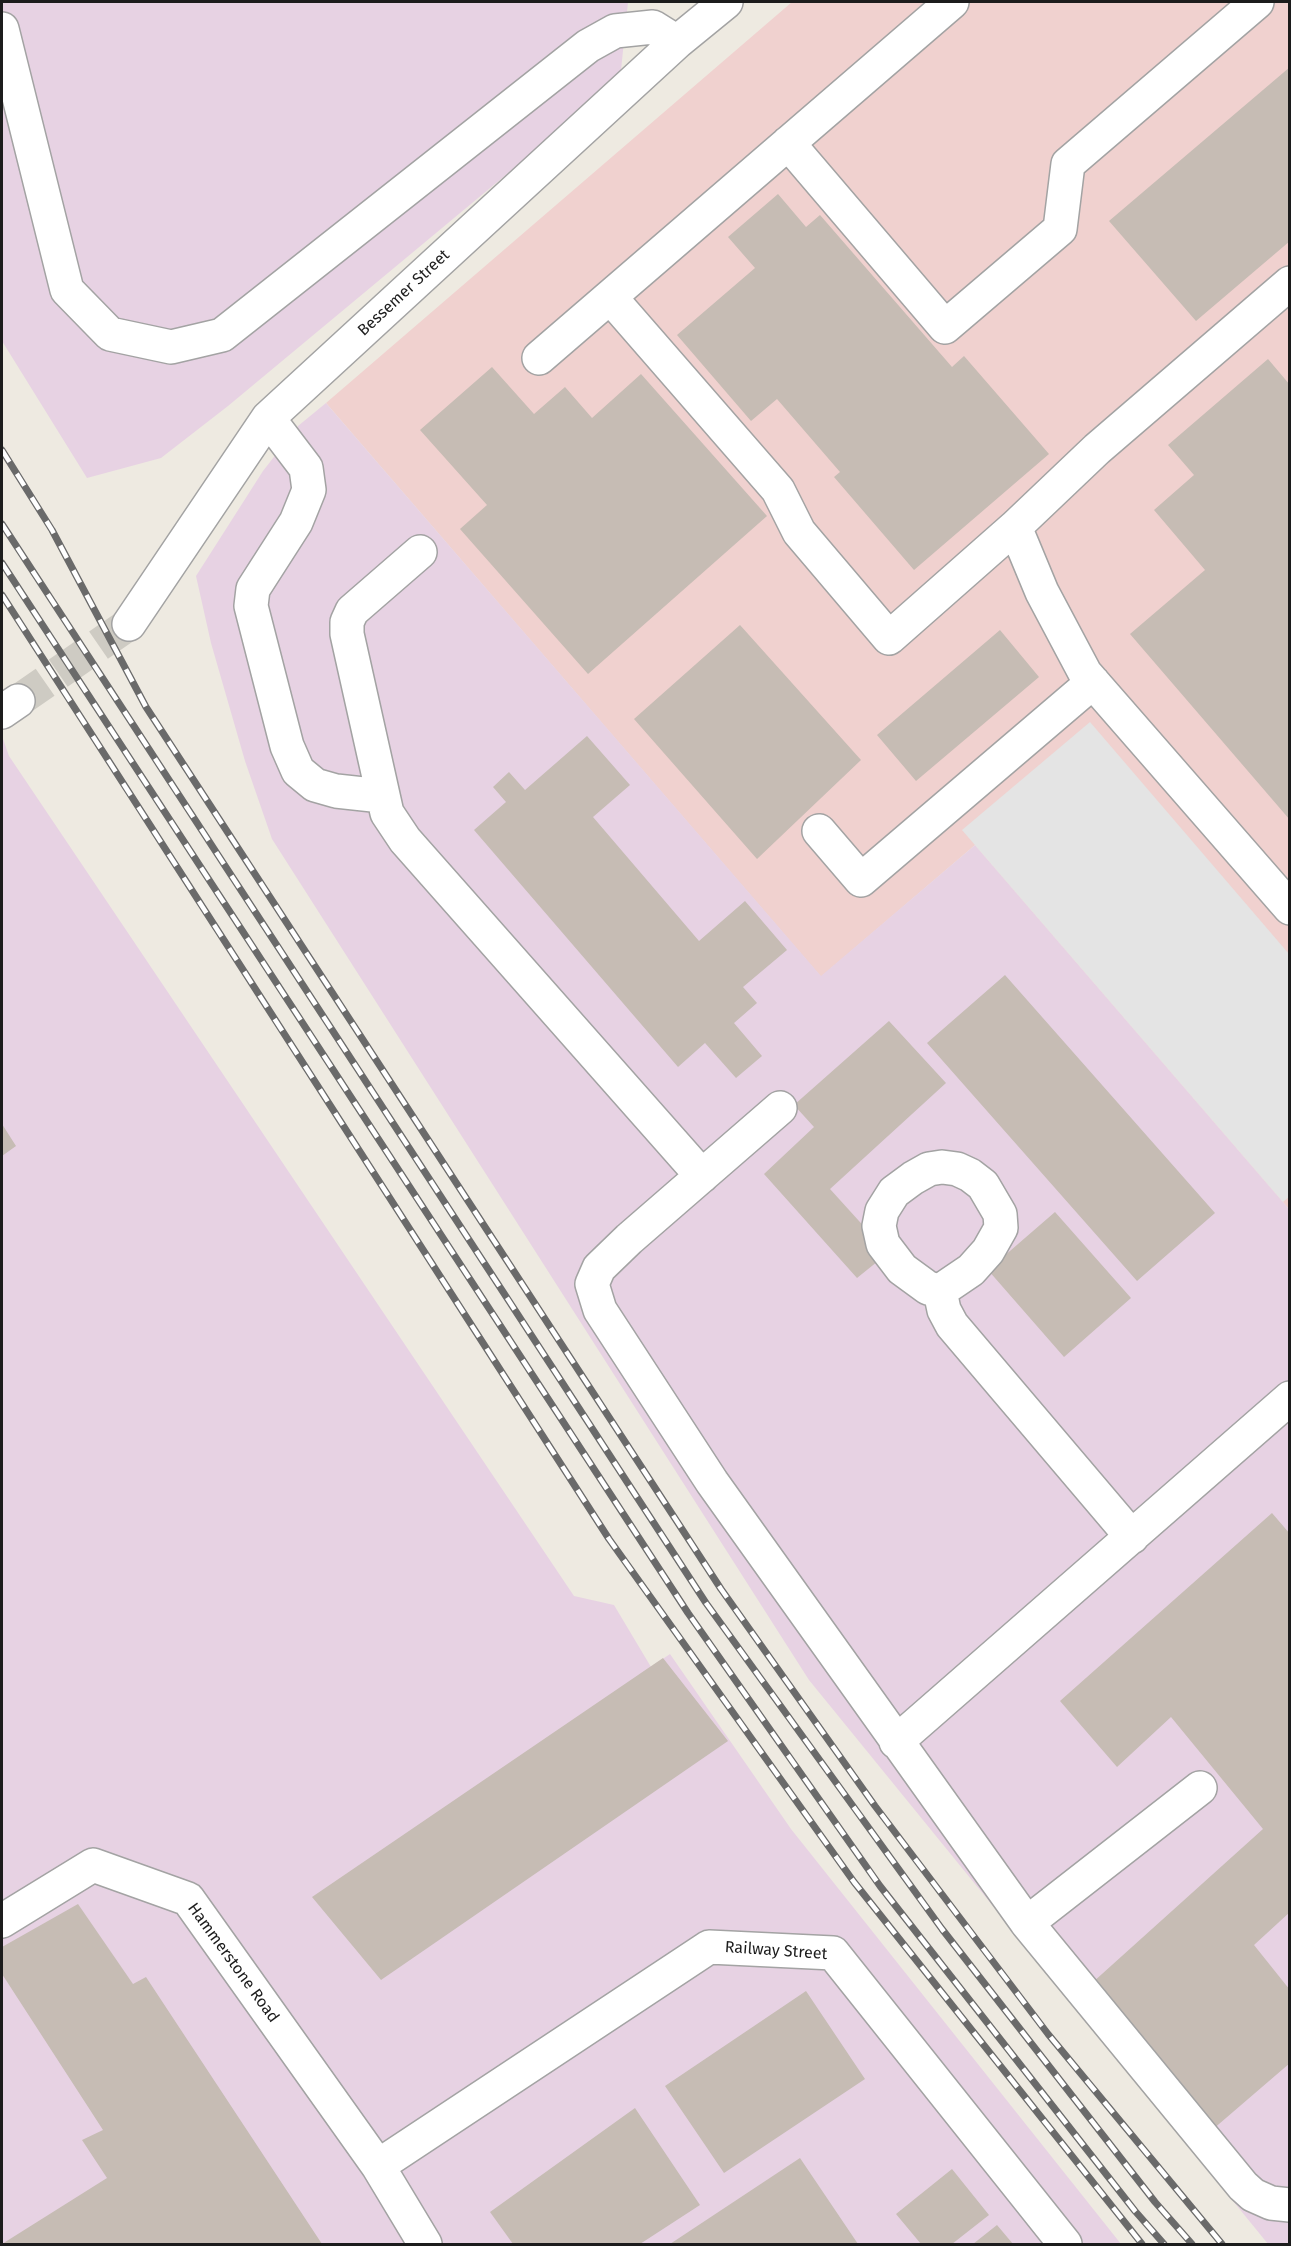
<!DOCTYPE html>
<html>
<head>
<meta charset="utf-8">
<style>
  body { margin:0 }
  #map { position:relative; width:1291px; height:2246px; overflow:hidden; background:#eeeae1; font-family:"Fira Sans",sans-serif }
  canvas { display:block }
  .frame { position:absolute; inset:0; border:3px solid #1c1c1c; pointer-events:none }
</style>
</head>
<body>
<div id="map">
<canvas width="1291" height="2246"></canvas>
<div class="frame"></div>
</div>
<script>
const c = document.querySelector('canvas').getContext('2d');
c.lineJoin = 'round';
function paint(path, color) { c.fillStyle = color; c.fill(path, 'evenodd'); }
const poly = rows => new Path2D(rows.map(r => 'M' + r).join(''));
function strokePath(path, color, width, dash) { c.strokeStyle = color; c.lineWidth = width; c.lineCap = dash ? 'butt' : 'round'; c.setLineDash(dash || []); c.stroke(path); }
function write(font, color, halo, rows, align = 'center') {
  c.font = font + ' "Fira Sans",sans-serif'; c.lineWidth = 4.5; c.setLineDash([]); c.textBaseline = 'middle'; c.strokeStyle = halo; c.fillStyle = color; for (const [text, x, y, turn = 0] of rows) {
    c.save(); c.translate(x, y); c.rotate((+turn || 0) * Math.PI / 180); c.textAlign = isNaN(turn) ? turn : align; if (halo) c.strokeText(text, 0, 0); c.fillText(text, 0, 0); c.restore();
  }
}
const commercial = poly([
  [792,2,1289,2,1289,1209,975,845,821,977,326,403]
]);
const industrial = poly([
  [2,2,628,2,620,80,228,406,161,458,87,478,2,341],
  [326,403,821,976,975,845,1289,1209,1289,2244,1268,2244,809,1680,272,839,245,761,211,643,196,576,263,471,298,426],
  [2,736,9,756,574,1596,614,1605,651,1667,670,1654,791,1829,1121,2244,2,2244]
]);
const parking = poly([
  [1090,722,1289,954,1290,1196,1283,1202,962,830]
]);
const building = poly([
  [1290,67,1290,241,1196,321,1109,221],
  [778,194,806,227,820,215,952,367,964,356,1049,454,914,570,834,477,840,472,777,399,751,421,677,335,755,268,728,237],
  [1268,359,1290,385,1290,820,1130,634,1205,570,1154,510,1194,475,1168,445],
  [492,367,534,414,565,387,592,418,641,374,767,516,588,674,460,529,487,505,420,430],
  [740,625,861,760,757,859,634,719],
  [1000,630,1039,677,916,781,877,735],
  [587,736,630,785,593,817,699,941,745,901,787,950,743,987,757,1003,734,1023,762,1056,736,1078,705,1043,678,1067,474,830,506,802,493,787,509,772,525,790],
  [1005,975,1215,1213,1137,1281,927,1043],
  [889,1021,946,1083,830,1189,888,1253,857,1278,764,1174,814,1127,794,1105],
  [2,1124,16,1146,2,1156],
  [1055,1212,1131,1298,1064,1357,988,1270],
  [1272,1513,1290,1534,1290,1912,1254,1945,1290,1990,1290,2063,1212,2130,1092,1983,1263,1829,1171,1717,1117,1767,1060,1701],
  [663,1658,728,1741,381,1980,312,1897],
  [78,1904,133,1984,146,1977,322,2244,2,2244,107,2178,82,2140,103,2130,2,1974,2,1947],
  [806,1991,865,2079,724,2173,665,2086],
  [635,2108,700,2205,640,2244,513,2244,490,2212],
  [800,2158,858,2244,670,2244],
  [952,2169,989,2215,952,2244,921,2244,896,2214],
  [997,2225,1013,2244,973,2244]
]);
const minorTunnel = poly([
  [18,701,129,624]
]);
const minor = poly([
  [2,29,67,290,110,334,171,347,222,335,588,46,615,31,653,27,677,42],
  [788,143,945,327,1060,229,1068,164,1257,2],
  [1290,283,1097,449,1015,527,1042,592,1085,673,1290,908],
  [610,297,778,490,799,532,889,638,1015,527],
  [539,358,952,2],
  [268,418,306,468,309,490,296,522,253,589,251,606,287,746,298,771,315,785,336,791,382,796],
  [420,552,352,611,347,622,347,634,387,813,405,840,702,1176],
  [129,624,268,418,677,42,726,2],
  [2,712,18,701],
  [819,831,861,880,1093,682],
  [780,1108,629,1239,599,1268,592,1284,600,1310,712,1482,1027,1923],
  [940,1291,928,1288,902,1269,883,1244,879,1226,882,1211,894,1192,913,1178,929,1169,942,1167,957,1169,970,1175,983,1185,1000,1214,1001,1228,988,1251,971,1270,940,1291,944,1310,952,1325,1132,1537],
  [896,1742,1290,1398],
  [1200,1788,1027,1923,1243,2186,1253,2195,1271,2203,1290,2205],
  [2,1921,93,1865,188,1899,378,2166,425,2244],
  [378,2166,709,1947,833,1953,1065,2244]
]);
const rail = poly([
  [2,450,52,530,146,707,721,1589,875,1806,1048,2034,1222,2244],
  [2,524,706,1603,942,1929,1155,2202,1192,2244],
  [2,563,688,1613,880,1886,1135,2211,1164,2244],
  [2,595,609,1539,854,1882,1142,2244]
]);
const streetNames = [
  ["Bessemer Street",404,293,-43],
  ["Railway Street",776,1951,4],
  ["Hammerstone Road",233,1963,54]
];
paint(commercial, '#f0d1cf');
paint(industrial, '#e7d2e3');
paint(parking, '#e4e4e4');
paint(building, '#c6bcb4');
strokePath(minorTunnel, '#cecbc3', 33, [33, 16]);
strokePath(minor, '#a3a3a3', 36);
strokePath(minor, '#fff', 33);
strokePath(rail, '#6a6a6a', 7);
strokePath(rail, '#fff', 4.5, [14]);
write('16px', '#1c1c1c', '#fff', streetNames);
</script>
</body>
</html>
